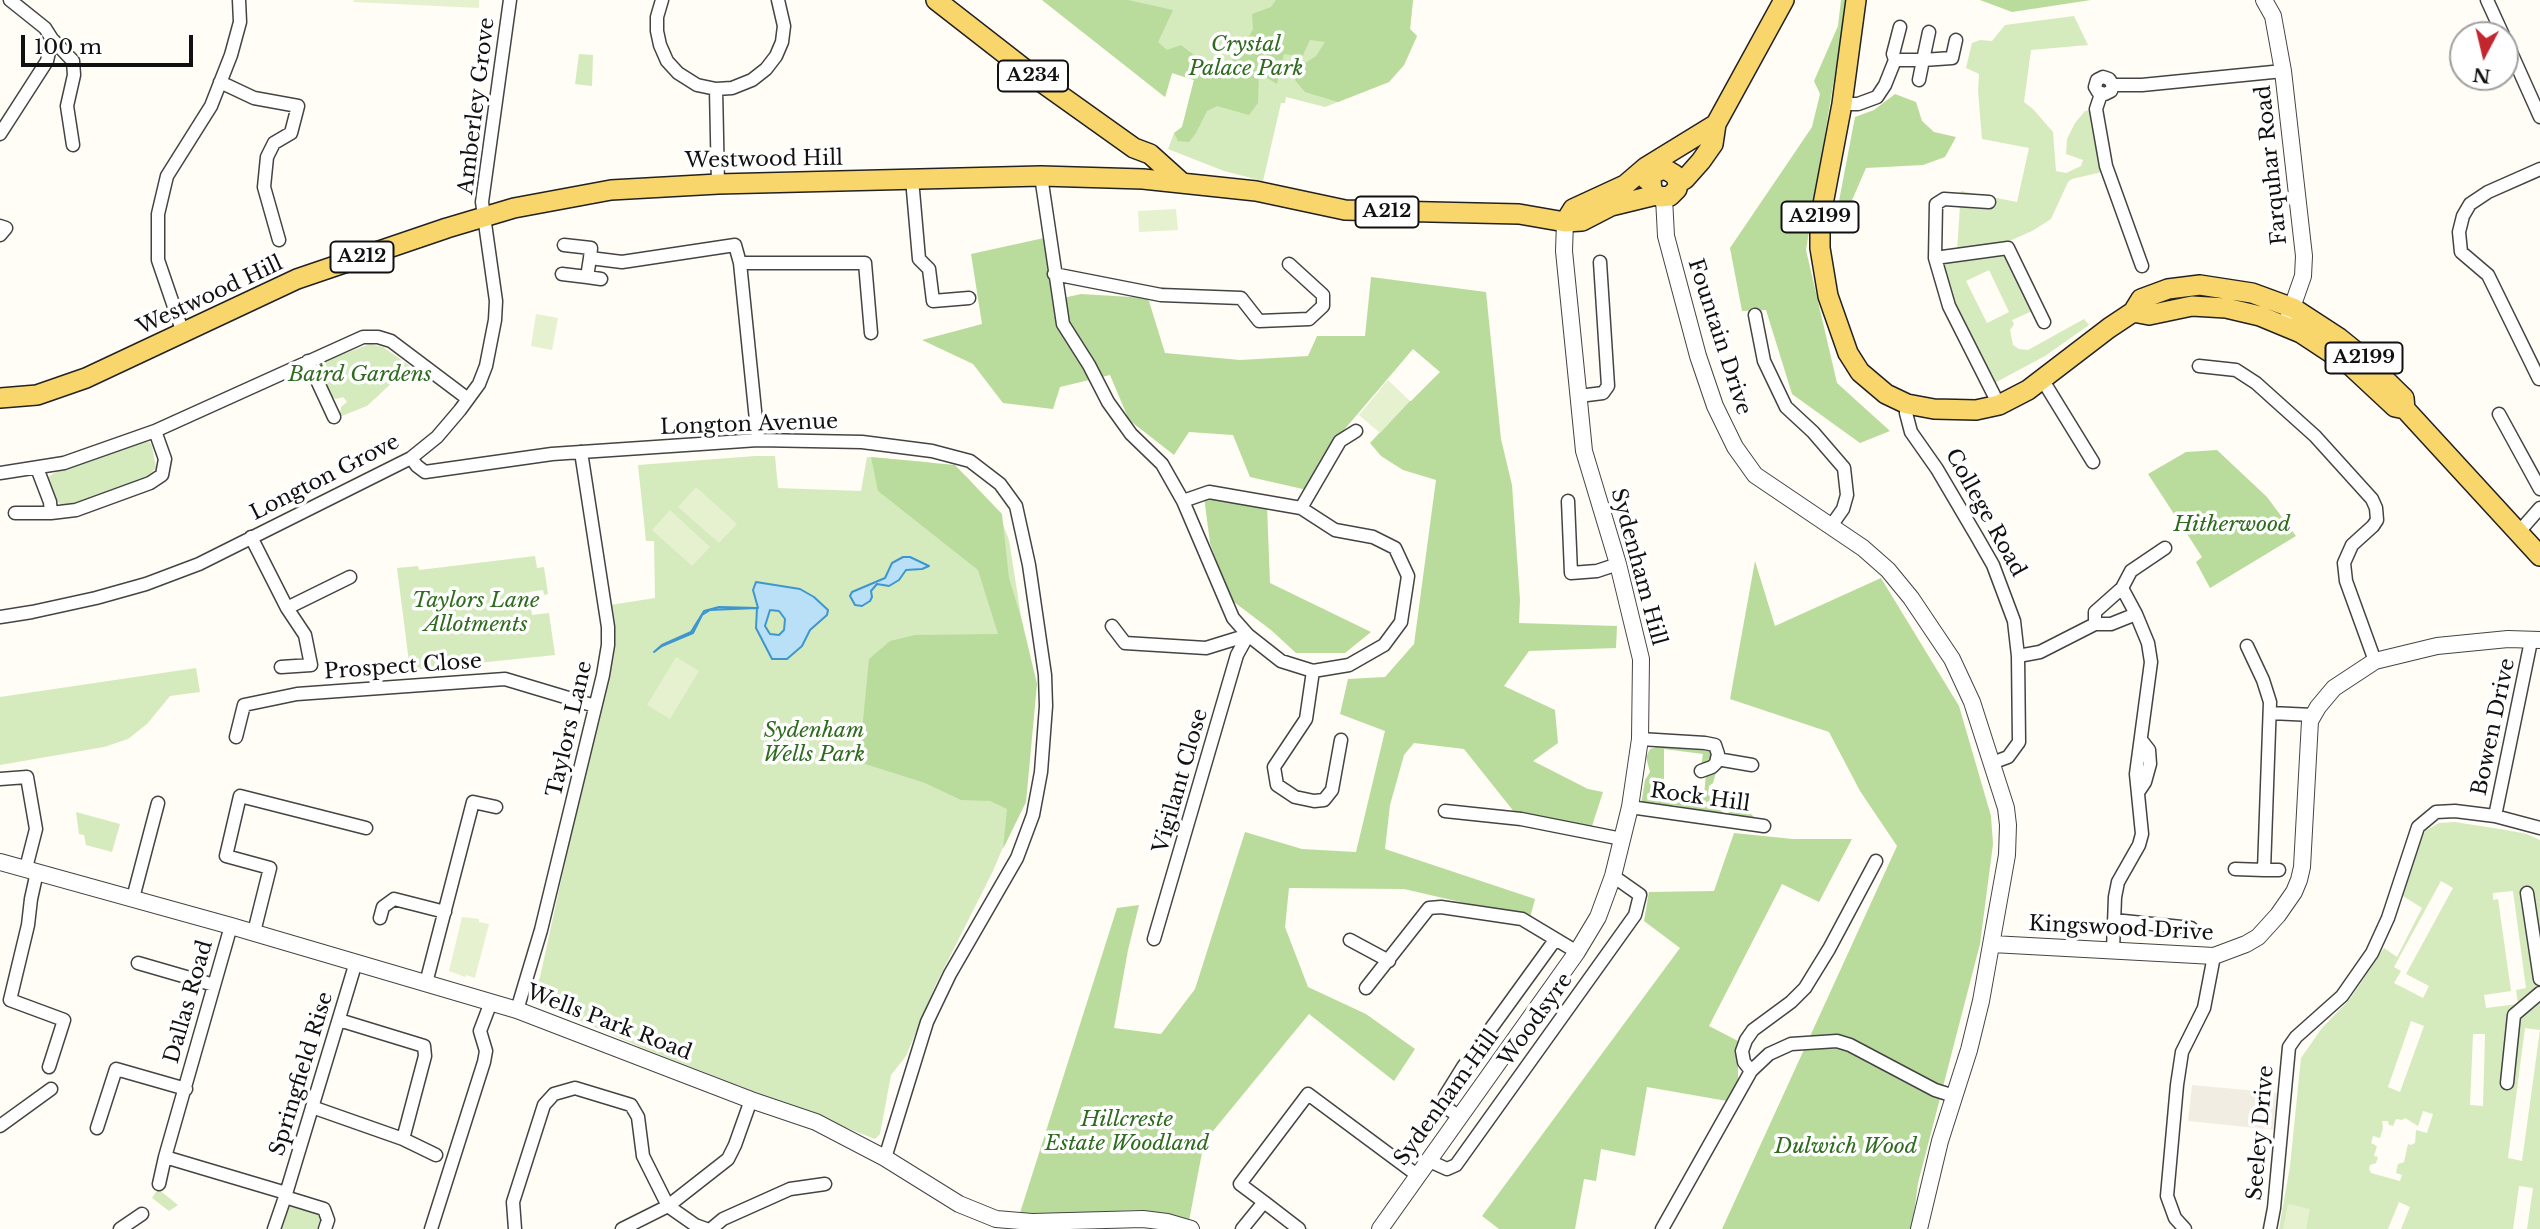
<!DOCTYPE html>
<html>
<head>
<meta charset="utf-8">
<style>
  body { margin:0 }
  #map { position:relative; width:2540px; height:1229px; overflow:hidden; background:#fffdf5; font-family:"Libre Baskerville",serif }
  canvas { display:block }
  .north { position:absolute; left:2449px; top:21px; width:70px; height:70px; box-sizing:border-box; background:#fff; border:2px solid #a0a0a0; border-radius:50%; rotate:187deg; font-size:19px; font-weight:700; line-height:28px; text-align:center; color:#111 }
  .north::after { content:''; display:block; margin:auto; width:24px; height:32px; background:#c4262e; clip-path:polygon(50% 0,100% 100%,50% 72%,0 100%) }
  .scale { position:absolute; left:21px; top:35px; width:172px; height:32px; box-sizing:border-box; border:4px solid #111; border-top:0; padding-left:9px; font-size:21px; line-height:24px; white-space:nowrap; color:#111; -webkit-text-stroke:5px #fff; paint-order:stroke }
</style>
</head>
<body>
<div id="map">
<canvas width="2540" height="1229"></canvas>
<div class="north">N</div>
<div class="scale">100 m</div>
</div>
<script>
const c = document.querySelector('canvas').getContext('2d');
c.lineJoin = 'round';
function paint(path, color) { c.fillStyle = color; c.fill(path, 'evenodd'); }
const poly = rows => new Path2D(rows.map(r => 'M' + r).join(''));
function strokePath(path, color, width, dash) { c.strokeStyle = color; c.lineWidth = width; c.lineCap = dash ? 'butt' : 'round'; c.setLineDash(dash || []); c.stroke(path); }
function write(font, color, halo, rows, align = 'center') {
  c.font = font + ' "Libre Baskerville",serif'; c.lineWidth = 7; c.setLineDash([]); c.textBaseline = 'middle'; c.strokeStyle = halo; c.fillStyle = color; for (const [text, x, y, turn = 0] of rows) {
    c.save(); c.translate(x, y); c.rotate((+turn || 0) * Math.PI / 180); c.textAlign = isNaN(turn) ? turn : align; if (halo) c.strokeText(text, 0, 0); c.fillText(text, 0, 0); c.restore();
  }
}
const green = poly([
  [1042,0,1413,0,1410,29,1417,36,1404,65,1389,82,1325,107,1286,97,1285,103,1281,103,1263,181,1224,171,1168,149,1174,133,1182,127,1194,80,1172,73,1165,97],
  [2074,16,2088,45,2031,50,2024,102,2033,109,2053,132,2056,171,2066,173,2081,166,2083,160,2066,154,2067,139,2075,123,2085,111,2096,109,2102,172,2072,179,2068,182,2051,219,2032,231,2007,242,1957,250,1961,191,2017,202,2029,148,1982,139,1978,91,1979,74,1966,68,1972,43,1980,40,1992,41,2005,25],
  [579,54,593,55,592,86,575,84],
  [2008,248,2037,309,2012,320,2014,324,2010,330,2013,345,2019,349,2028,350,2084,319,2089,325,2045,356,1989,386,1949,306,1935,258],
  [1989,270,2009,312,1987,323,1966,281],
  [370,344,383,347,410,366,367,406,339,417,341,407,347,402,343,397,336,399,331,397,322,376,321,367,327,360],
  [149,441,152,446,156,468,146,478,71,505,62,505,56,501,48,477,56,472,128,446],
  [755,456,775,456,778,488,861,491,867,457,927,462,954,468,967,477,990,503,1002,522,1009,540,1024,635,1004,845,992,873,936,984,906,1056,891,1075,880,1134,875,1139,640,1047,532,1000,540,977,577,808,610,675,613,629,610,605,655,598,654,541,646,541,638,465],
  [535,556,537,568,544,567,548,594,544,595,543,590,529,592,532,615,549,613,555,655,410,670,397,568,418,566,419,570],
  [196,668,200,692,170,696,147,724,128,739,104,747,0,765,0,697],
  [76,812,120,824,112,852,86,845,84,835,79,834],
  [2455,822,2506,830,2527,834,2540,840,2540,1229,2527,1229,2533,1188,2519,1186,2513,1229,2401,1229,2410,1207,2399,1202,2388,1229,2279,1229,2290,1166,2301,1058,2322,1028,2350,999,2384,948,2397,957,2422,908,2403,896,2414,849,2425,831,2439,823],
  [2441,881,2453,888,2406,974,2429,986,2423,998,2394,983,2401,971,2394,967],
  [2513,891,2526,988,2516,990,2518,1004,2486,1008,2484,995,2511,991,2498,899,2493,900,2493,893],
  [2411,1021,2424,1026,2400,1092,2388,1087],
  [2525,1028,2540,1030,2522,1161,2508,1158],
  [2473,1034,2485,1034,2483,1106,2470,1105],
  [2423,1111,2433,1114,2427,1133,2416,1130,2415,1143,2411,1145,2408,1144,2404,1162,2398,1164,2396,1173,2402,1175,2400,1181,2371,1173,2369,1169,2370,1165,2376,1163,2378,1157,2374,1156,2377,1146,2371,1143,2373,1136,2380,1138,2383,1128,2382,1121,2388,1121,2389,1125,2393,1126,2396,1119,2402,1120,2405,1118,2418,1126],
  [158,1189,178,1205,169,1211,152,1198],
  [292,1205,320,1214,322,1221,318,1229,281,1229,287,1208]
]);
const forest = poly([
  [1042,0,1128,0,1173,10,1158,42,1167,50,1181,45,1207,65,1217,65,1230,62,1244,46,1253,29,1252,14,1271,7,1276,0,1413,0,1410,29,1417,36,1404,65,1389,82,1338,102,1305,92,1295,80,1302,65,1316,56,1325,42,1310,40,1302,57,1284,54,1277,84,1259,73,1258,103,1249,115,1217,106,1207,111,1196,133,1189,142,1178,141,1174,133,1182,127,1194,80,1172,73,1165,97],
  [1841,0,1847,0,1806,250,1837,383,1890,431,1860,443,1792,394,1766,310,1742,311,1730,248,1812,127,1820,94,1814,81,1838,26],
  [1980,0,2091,0,2012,12],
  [1895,94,1916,102,1922,121,1934,132,1956,137,1945,157,1923,165,1866,168,1846,214,1835,222,1855,117,1874,110],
  [1044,238,1054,300,1081,294,1148,298,1165,353,1240,360,1308,356,1317,336,1365,336,1371,277,1486,292,1501,439,1512,485,1520,600,1519,623,1617,626,1616,648,1529,651,1504,686,1555,710,1558,743,1533,761,1588,789,1603,792,1591,829,1515,813,1464,749,1414,743,1404,755,1390,805,1385,849,1535,899,1530,918,1404,889,1289,888,1285,927,1308,987,1366,1014,1415,1049,1394,1081,1309,1014,1204,1142,1189,1221,1137,1210,1019,1216,1117,908,1139,905,1128,950,1114,1028,1161,1034,1195,989,1245,832,1302,849,1356,852,1385,731,1340,714,1348,679,1385,677,1414,644,1436,480,1403,470,1381,456,1370,443,1409,401,1411,401,1440,372,1413,349,1338,437,1307,490,1250,477,1233,435,1189,432,1174,455,1129,420,1110,375,1060,387,1053,409,1003,403,973,364,922,340,982,324,971,254],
  [2217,450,2267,497,2296,536,2210,588,2196,562,2202,557,2148,474,2186,452],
  [871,457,955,465,1002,514,1009,578,1022,621,1037,684,1026,802,1003,849,1007,809,990,801,961,800,925,783,859,762,869,659,890,641,915,635,998,634,978,570,878,491],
  [1203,489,1267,505,1270,583,1371,632,1345,653,1296,653,1271,630,1230,599,1210,543],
  [1755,561,1775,626,1881,578,1959,706,1991,816,1993,844,1980,944,1918,1183,1912,1229,1722,1229,1897,846,1860,791,1829,732,1730,699],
  [1658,747,1710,751,1713,754,1709,764,1701,767,1703,754,1664,749,1664,778,1661,786,1662,792,1675,796,1700,799,1704,795,1706,774,1716,772,1713,783,1709,786,1708,795,1718,802,1721,811,1725,814,1741,808,1750,813,1754,817,1751,827,1699,815,1700,810,1673,805,1669,809,1641,805,1645,780,1650,772,1646,757,1650,749],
  [1734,833,1793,839,1852,839,1819,902,1782,884,1709,1026,1738,1041,1738,1081,1727,1101,1647,1087,1635,1156,1601,1149,1596,1181,1584,1179,1575,1229,1499,1229,1482,1216,1680,948,1644,921,1649,892,1714,891]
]);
const pitch = poly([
  [354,0,479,0,479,8,353,2],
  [1176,209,1178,230,1139,232,1138,211],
  [536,314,558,318,552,350,531,346],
  [1388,380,1410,401,1380,433,1359,415],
  [696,487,737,524,719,543,678,507],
  [670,510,710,547,692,566,652,530],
  [676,657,699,671,670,719,647,705],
  [462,917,479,919,479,922,489,924,475,978,466,975,465,977,449,971],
  [2288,1204,2310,1209,2306,1229,2283,1229]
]);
const plaza = poly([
  [2192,1085,2279,1093,2276,1130,2188,1121]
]);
const water = poly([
  [903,557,910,557,929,566,922,569,906,570,899,580,889,586,877,584,871,591,872,597,870,601,862,606,855,605,850,596,852,592,885,578,892,563,903,557],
  [756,582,800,589,814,597,828,610,827,615,810,630,802,646,787,659,772,659,756,628,757,608,710,610,702,615,693,633,662,646,654,652,662,645,691,632,704,611,719,607,758,608,753,590,756,582],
  [770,610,779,611,785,619,784,630,779,635,770,634,765,626,770,610]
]);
const minor = poly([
  [662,0,657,17,657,31,660,45,667,61,678,73,697,85,716,89,732,88,752,80,766,69,776,56,782,42,784,26,778,0],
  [2487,0,2503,35],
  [1929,32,1923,60,1952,58,1956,40],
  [52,39,73,61,74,75,67,106,73,145],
  [2505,39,2540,117],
  [1895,60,1893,54,1900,27],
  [220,82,254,98,298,106,291,133,274,143,267,157,264,187,279,240],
  [2113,85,2111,91,2105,94,2098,92,2095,87,2097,80,2103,77,2109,79,2113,85,2142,85,2283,71],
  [716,89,718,184],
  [2101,94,2096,109,2106,166,2142,266],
  [1842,104,1858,104,1877,97,1885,85,1895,60,1923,60,1919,80],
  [0,134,47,61,52,39,45,28,10,0],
  [1041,176,1063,324,1089,365,1108,402,1131,434,1162,464,1183,501,1233,618,1248,635,1281,661,1313,671,1349,665,1384,645,1401,622,1408,576,1395,548,1373,537,1335,530,1301,508,1209,492,1183,501],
  [912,179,919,259,929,269,933,301,969,298],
  [1989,202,1944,199,1936,204,1935,258,1949,306,1999,405],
  [0,226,6,228,0,235],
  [564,245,591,248,590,258],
  [1935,258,2008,248,2044,322],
  [562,274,587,277,590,258,622,262,735,245,740,263],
  [1054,274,1161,295,1241,298,1259,321,1309,319,1323,306,1323,295,1289,264],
  [587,277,601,279],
  [1755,315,1764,361,1786,407,1813,432,1844,468,1847,495,1843,509,1831,526],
  [183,333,158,260,158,214,167,176,211,106,231,55,240,22,239,0],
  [308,361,334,417],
  [2199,366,2236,370,2256,383,2315,436,2372,499,2376,508,2377,520,2373,526,2352,545,2344,563,2346,581,2375,661],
  [2042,379,2093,462],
  [2539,379,2488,275,2461,252,2459,232,2463,216,2470,204,2488,192,2540,169],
  [1579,396,1603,393,1608,386,1600,262],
  [1907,404,1906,413,1911,432,1937,469,1977,537,1993,565,2014,621,2018,656,2019,742,2008,757,1992,763],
  [2499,414,2540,489],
  [758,440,740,263,865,263,871,333],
  [411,458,417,466,425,472,552,454,700,444,758,440,862,442,932,451,970,461,1000,484,1016,506,1029,565,1045,675,1046,706,1041,772,1033,815,1017,858,950,974,927,1022,885,1158],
  [37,468,50,502,51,513,76,510,150,483,162,475,165,459,155,431],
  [0,473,64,463,155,431,363,337,378,337,391,341,468,399],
  [1568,501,1571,573,1597,571,1618,564],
  [1301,508,1340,441,1356,431],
  [15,513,51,513],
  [2518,533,2540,508],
  [251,537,287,608,350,577],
  [0,617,32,612,96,598,146,584,199,564,411,458,437,437,460,410,479,384,486,366,495,320,496,301,482,202,510,0],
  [2095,624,2095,612,2122,588],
  [1112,626,1125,643,1206,648,1248,635],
  [2018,656,2040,652,2095,624,2111,624,2136,614,2122,588,2131,571,2165,548],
  [281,667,311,665,305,635,287,608],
  [1313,671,1306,719,1274,767,1277,785,1295,797,1314,801,1324,800,1332,790,1341,740],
  [2270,713,2313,715],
  [236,737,244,705,297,694,505,679,595,706],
  [1640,739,1705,743,1715,745,1718,754,1716,763,1712,767,1701,771],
  [1717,759,1752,765],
  [0,779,27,777,36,829,26,868],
  [2139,791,2145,782,2150,764,2149,750,2142,741],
  [1630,807,1764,826],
  [1445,811,1521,819,1622,839],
  [2495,816,2531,641],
  [2235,869,2264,870,2270,702,2263,680,2247,646],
  [2264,870,2279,870],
  [37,872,31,899,28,925,10,1000,64,1020,49,1067],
  [2527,893,2540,979],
  [133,898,158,803],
  [380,918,383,907,394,899,445,912],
  [2114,920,2191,928],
  [254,932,270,868,226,856,240,796,366,828],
  [1154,939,1237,655,1248,635],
  [1350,940,1389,961],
  [2113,950,2115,897,2118,882,2139,845,2142,834,2136,774,2151,662,2148,643,2136,614],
  [138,963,214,985],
  [426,983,473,802,496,807],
  [1366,988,1429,908,1441,907,1522,919,1577,952],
  [517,1010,541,930,603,675,608,645,608,627,581,452],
  [1751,1071,1744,1062,1742,1051,1746,1040,1753,1030,1791,1002,1805,988,1829,949,1876,861],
  [2507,1083,2514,1015,2540,993],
  [312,1107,403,1139,425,1056,424,1046,339,1020],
  [1460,1117,1448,1109,1445,1096,1463,1067,1555,940],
  [0,1126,51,1089],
  [97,1128,116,1069,186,1089],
  [403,1139,436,1155],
  [165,1157,286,1193],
  [1427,1160,1447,1169,1456,1165,1635,915,1640,895,1613,876],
  [159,1184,165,1157,231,926],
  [285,1197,356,962],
  [1264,1202,1299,1229],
  [120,1229,142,1214],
  [274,1229,285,1197,324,1209,328,1220,325,1229],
  [431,1229,484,1062,486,1051,480,1031,491,1002],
  [515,1229,513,1202,544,1105,554,1094,575,1088,631,1105,638,1117,643,1156,668,1206,695,1225,706,1229],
  [622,1229,668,1206,728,1159,735,1145,751,1100],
  [711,1229,723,1219,790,1189,825,1184],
  [1242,1229,1264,1202,1240,1184,1308,1094,1417,1175],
  [1662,1229,1751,1071,1769,1054,1791,1044,1837,1041,1850,1045,1935,1090,1954,1096],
  [2185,1229,2175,1218,2167,1196,2177,1085,2182,1052,2204,1008,2214,956],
  [2270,1229,2274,1208,2289,1047,2296,1037,2342,996,2372,953,2388,918,2418,827,2436,812,2455,811,2495,816,2540,828]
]);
const tertiary = poly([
  [2264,0,2273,16,2283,71,2304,256,2303,276,2288,319],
  [1664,198,1666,236,1698,356,1715,406,1735,447,1755,475,1863,548,1888,570,1911,598,1952,659,1972,702,2006,808,2008,825,2007,855,1981,1001,1969,1050,1940,1141,1919,1229],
  [0,862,231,926,517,1010,751,1100,816,1122,885,1158,959,1204,996,1219,1032,1222,1143,1219,1167,1222,1191,1229],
  [1992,944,2214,956,2246,944,2258,937,2278,915,2294,892,2299,880,2302,867,2310,721,2318,707,2334,688,2375,661,2437,646,2508,639,2540,640],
  [1380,1229,1577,952,1598,917,1613,876,1630,807,1640,739,1641,659,1618,564,1584,451,1564,251,1565,222]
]);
const primary = poly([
  [936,0,1040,81,1134,148,1150,154,1180,181],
  [1856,0,1842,104,1820,220,1820,248,1828,296,1848,353,1860,372,1886,394,1907,404,1934,409,1976,410,1999,405,2028,390,2109,328,2133,312,2141,299,2168,289,2200,285,2252,293,2293,308,2339,338,2360,355,2404,398,2405,409],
  [1647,180,1656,172,1665,169,1675,175,1678,183,1677,189,1670,196,1660,197,1652,191,1651,179],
  [1678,183,1685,179,1701,161,1713,144,1716,124,1784,0],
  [1565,222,1573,209,1625,185,1646,167,1716,124],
  [2133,312,2149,315,2192,306,2226,308,2260,316,2301,333,2351,366,2395,407,2405,409,2540,556],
  [0,398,37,395,86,378,297,279,447,228,514,208,611,190,718,184,1041,176,1143,179,1256,191,1345,210,1519,214,1565,222,1582,221,1611,206,1656,195]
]);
const shields = [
  [1033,76,70],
  [1387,212,63],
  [1820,217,77],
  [362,257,63],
  [2364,358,77]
];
const shieldNames = [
  ["A234",1033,76],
  ["A212",1387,212],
  ["A2199",1820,217],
  ["A212",362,257],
  ["A2199",2364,358]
];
const parkNames = [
  ["Crystal",1246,45],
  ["Palace Park",1246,69],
  ["Baird Gardens",360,375],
  ["Hitherwood",2232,525],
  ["Taylors Lane",476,601],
  ["Allotments",476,625],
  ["Sydenham",814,731],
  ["Wells Park",814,755],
  ["Hillcreste",1127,1120],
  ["Estate Woodland",1127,1144],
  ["Dulwich Wood",1846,1147]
];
const streetNames = [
  ["Amberley Grove",477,106,-83],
  ["Westwood Hill",764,160,-1],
  ["Farquhar Road",2272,165,-96],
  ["Westwood Hill",210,296,-25],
  ["Fountain Drive",1719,337,72],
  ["Longton Avenue",749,425,-2],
  ["Longton Grove",325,478,-27],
  ["College Road",1985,513,61],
  ["Sydenham Hill",1638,567,75],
  ["Prospect Close",403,667,-4],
  ["Bowen Drive",2494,727,-78],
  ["Taylors Lane",570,729,-77],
  ["Vigilant Close",1181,781,-74],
  ["Rock Hill",1700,798,8],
  ["Kingswood Drive",2121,929,3],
  ["Dallas Road",189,1002,-74],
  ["Woodsyre",1536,1020,-54],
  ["Wells Park Road",609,1023,21],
  ["Springfield Rise",302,1074,-73],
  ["Sydenham Hill",1447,1098,-54],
  ["Seeley Drive",2261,1133,-85]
];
paint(green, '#d5ebbd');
paint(forest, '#b9dc9c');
paint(pitch, '#e6f2cf');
paint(plaza, '#f1ede2');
paint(water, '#b9e0f7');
strokePath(water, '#3f96cf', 2);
strokePath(minor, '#444', 15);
strokePath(tertiary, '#444', 18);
strokePath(primary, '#222', 22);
strokePath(minor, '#fff', 12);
strokePath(tertiary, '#fff', 16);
strokePath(primary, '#f9d66b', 19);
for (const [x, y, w] of shields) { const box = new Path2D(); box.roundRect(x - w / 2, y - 15.5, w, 31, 5); c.fillStyle = '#fff'; c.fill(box); strokePath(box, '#111', 2); }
write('bold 19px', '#111', null, shieldNames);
write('italic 21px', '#2f6b1f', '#fff', parkNames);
write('21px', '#111', '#fff', streetNames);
</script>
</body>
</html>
